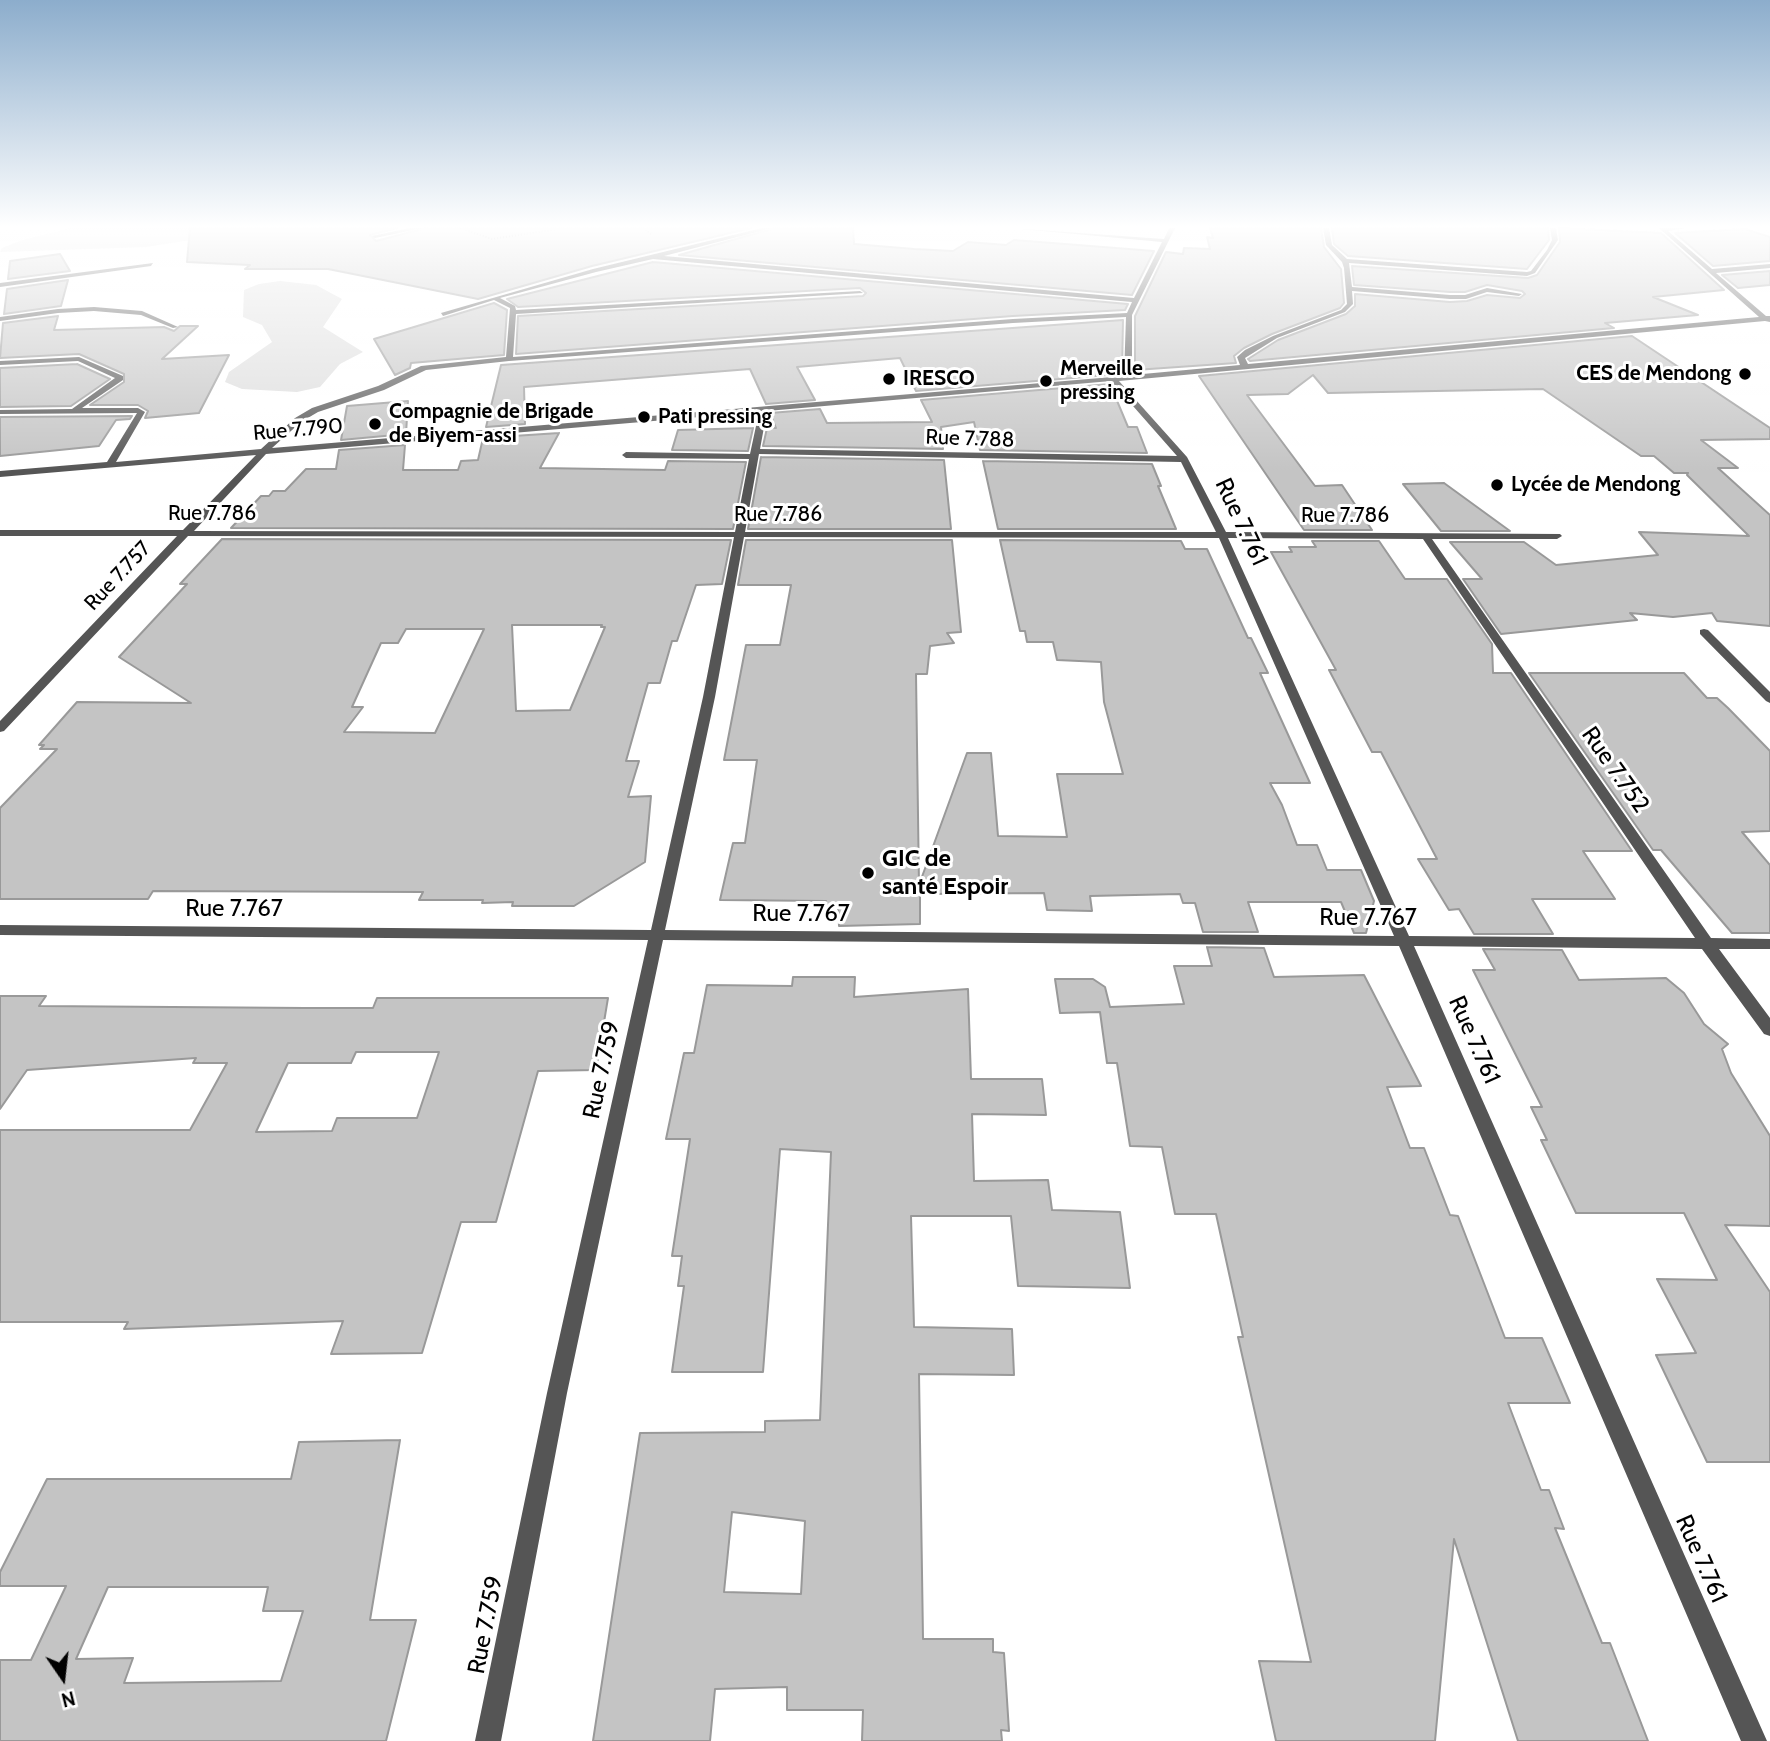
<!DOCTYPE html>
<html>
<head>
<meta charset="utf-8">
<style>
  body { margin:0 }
  #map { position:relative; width:1770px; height:1741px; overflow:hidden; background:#fff; font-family:Cabin,sans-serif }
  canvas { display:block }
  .north { position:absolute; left:28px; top:1643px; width:70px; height:70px; -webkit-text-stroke:5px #fff; paint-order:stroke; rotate:166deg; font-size:19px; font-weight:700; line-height:28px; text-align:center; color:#000 }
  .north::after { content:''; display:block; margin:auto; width:24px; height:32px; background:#000; clip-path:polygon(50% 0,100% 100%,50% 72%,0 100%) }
</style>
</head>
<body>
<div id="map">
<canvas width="1770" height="1741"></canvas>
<div class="north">N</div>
</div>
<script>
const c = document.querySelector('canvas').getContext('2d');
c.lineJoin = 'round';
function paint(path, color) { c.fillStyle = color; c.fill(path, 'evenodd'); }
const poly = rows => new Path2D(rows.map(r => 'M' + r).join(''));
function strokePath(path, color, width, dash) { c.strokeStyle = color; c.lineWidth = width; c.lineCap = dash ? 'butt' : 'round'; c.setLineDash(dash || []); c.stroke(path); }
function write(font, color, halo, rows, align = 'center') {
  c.font = font + ' Cabin,sans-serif'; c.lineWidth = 6; c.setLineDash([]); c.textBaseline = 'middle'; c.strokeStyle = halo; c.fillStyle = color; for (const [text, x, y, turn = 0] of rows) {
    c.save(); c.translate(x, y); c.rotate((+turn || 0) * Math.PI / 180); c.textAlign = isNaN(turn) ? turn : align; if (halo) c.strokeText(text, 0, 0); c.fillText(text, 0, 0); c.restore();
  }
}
const green = poly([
  [71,228,228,228,191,240,146,247,0,252,2,248,22,240],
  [280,281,316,285,342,299,323,327,363,352,340,364,320,387,297,392,242,389,225,382,229,372,272,342,262,325,243,317,244,290,259,284]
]);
const building = poly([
  [190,228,397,228,370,235,376,241,426,228,751,228,592,266,478,299,328,269,245,269,250,265,187,262,190,228],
  [775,228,853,228,854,244,914,249,953,251,968,242,1006,245,1014,240,1154,251,1132,295,679,255,775,228],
  [1210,228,1321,228,1324,247,1341,269,1344,303,1340,308,1272,334,1244,348,1234,356,1236,363,1135,370,1135,316,1166,252,1183,254,1184,248,1210,249,1207,237,1213,238,1210,228],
  [1332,228,1548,228,1549,240,1527,269,1348,256,1334,244,1332,228],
  [1559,228,1661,233,1724,290,1653,297,1698,315,1605,323,1614,328,1250,361,1248,359,1278,340,1346,314,1355,306,1355,294,1450,302,1467,301,1487,295,1520,298,1525,294,1522,291,1487,285,1465,292,1450,292,1354,285,1352,266,1528,278,1537,275,1560,242,1559,228],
  [1745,229,1770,237,1770,261,1713,266,1675,233,1745,229],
  [60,254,70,271,8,279,10,261,60,254],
  [653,262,1128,304,1125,310,1013,316,516,354,518,316,863,296,866,293,860,288,518,307,507,299,653,262],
  [1770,271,1770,285,1738,288,1722,275,1770,271],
  [68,280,61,306,4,314,7,289,68,280],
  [494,303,507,310,504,355,411,363,410,368,395,375,374,339,494,303],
  [58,316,54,330,164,327,174,331,180,326,198,326,162,359,229,355,199,413,145,418,148,411,138,405,90,405,124,382,124,374,79,354,0,358,3,323,58,316],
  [1123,320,1122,372,1108,375,916,391,900,358,797,367,815,400,766,404,750,369,524,387,525,424,486,427,501,365,1123,320],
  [1632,336,1770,428,1770,439,1701,440,1738,468,1718,468,1770,515,1770,626,1717,621,1712,613,1673,617,1630,613,1637,620,1501,634,1463,579,1482,579,1450,542,1524,542,1556,565,1658,555,1639,532,1749,536,1687,475,1688,473,1674,473,1654,456,1641,456,1543,389,1328,393,1313,375,1288,394,1247,395,1315,486,1342,485,1372,530,1304,530,1199,376,1632,336],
  [77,364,110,379,71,406,0,407,0,368,77,364],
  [1110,384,1128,427,1137,427,1147,453,980,450,974,422,941,427,943,449,763,446,767,428,776,428,770,413,820,409,827,423,932,422,921,400,1110,384],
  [408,401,406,434,341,440,347,406,408,401],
  [132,416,130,419,116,420,99,446,0,456,0,417,132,416],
  [753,428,748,451,672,450,678,430,753,428],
  [559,433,540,468,665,470,668,461,746,462,733,529,231,528,261,496,269,496,273,491,285,491,306,469,336,469,339,450,405,445,403,470,458,470,461,461,478,460,483,438,559,433],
  [761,457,944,460,951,529,748,529,761,457],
  [983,461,1152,464,1161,486,1158,486,1176,529,998,529,983,461],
  [1444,483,1510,531,1441,531,1403,484,1444,483],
  [222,539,731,540,722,584,696,585,677,641,672,641,660,683,648,683,626,761,639,761,628,797,651,796,645,862,574,906,512,906,513,902,482,903,483,900,419,900,423,892,153,891,148,899,0,899,0,808,57,749,40,749,44,745,39,745,77,702,191,703,119,657,187,584,180,584,222,539],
  [512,625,602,625,601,627,605,627,570,710,516,711,512,625],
  [406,629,484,629,435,733,344,732,363,707,352,707,381,643,398,643,406,629],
  [746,540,952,540,961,632,947,633,954,643,930,646,927,674,916,674,919,885,967,753,991,753,998,836,1067,837,1057,774,1123,774,1104,702,1101,662,1057,660,1053,642,1027,642,1025,631,1020,631,1000,540,1181,541,1185,549,1207,549,1248,638,1251,638,1268,673,1260,673,1310,783,1270,783,1282,805,1297,845,1317,845,1327,870,1361,870,1374,901,1366,933,1354,933,1341,902,1248,902,1258,932,1203,932,1195,903,1183,903,1180,894,1090,896,1092,911,1047,910,1044,893,920,894,920,924,839,926,838,904,825,905,826,901,720,900,733,843,745,843,757,760,724,760,746,645,780,645,791,585,738,585,746,540],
  [1312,541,1379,541,1405,579,1447,579,1492,644,1493,673,1511,673,1632,851,1583,851,1615,899,1532,899,1553,934,1474,934,1459,909,1449,910,1418,859,1437,859,1381,752,1372,752,1329,670,1336,670,1271,552,1292,552,1289,547,1316,547,1312,541],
  [1529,673,1684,673,1707,698,1717,698,1728,708,1770,751,1770,831,1742,832,1770,865,1770,933,1732,933,1661,850,1653,850,1529,673],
  [1207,947,1264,948,1274,977,1364,975,1421,1086,1387,1087,1410,1148,1424,1148,1450,1215,1458,1216,1505,1338,1542,1338,1570,1403,1508,1403,1541,1490,1549,1490,1564,1529,1555,1528,1602,1643,1610,1643,1648,1741,1518,1741,1454,1539,1435,1741,1276,1741,1259,1661,1311,1662,1238,1337,1243,1337,1216,1214,1175,1214,1162,1147,1130,1146,1117,1063,1107,1063,1100,1012,1060,1013,1055,979,1093,979,1105,987,1110,1007,1184,1004,1174,966,1212,966,1207,947],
  [1483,949,1562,950,1579,980,1666,978,1684,993,1704,1024,1728,1044,1722,1049,1731,1073,1770,1136,1770,1226,1725,1225,1770,1292,1770,1462,1707,1462,1656,1355,1696,1353,1657,1279,1717,1280,1684,1213,1576,1213,1541,1140,1547,1140,1531,1107,1542,1107,1473,970,1495,970,1483,949],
  [793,977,855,977,854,997,968,989,971,1079,1042,1079,1046,1115,972,1114,974,1181,1048,1180,1052,1210,1120,1212,1130,1288,1018,1286,1011,1216,911,1216,914,1327,1012,1329,1014,1375,919,1374,923,1639,993,1639,993,1652,1004,1653,1009,1731,1001,1730,1002,1741,862,1741,863,1710,787,1710,787,1687,715,1689,710,1741,593,1741,640,1433,765,1432,765,1421,820,1420,831,1152,780,1149,763,1372,672,1372,684,1286,678,1286,682,1256,672,1256,690,1139,666,1139,684,1053,694,1053,707,985,792,986,793,977],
  [732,1512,805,1521,801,1594,724,1592,732,1512],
  [0,996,46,996,39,1006,305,1008,373,1008,377,998,608,998,596,1070,538,1071,496,1222,461,1222,422,1353,331,1354,343,1321,124,1329,128,1322,0,1322,0,1130,190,1130,227,1063,193,1063,196,1058,27,1070,0,1109,0,996],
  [356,1052,439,1052,417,1118,337,1118,332,1131,256,1132,288,1063,351,1063,356,1052],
  [400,1440,370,1620,416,1620,386,1741,0,1741,0,1660,31,1660,66,1586,0,1586,0,1572,47,1479,291,1479,299,1442,400,1440],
  [108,1587,268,1587,263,1611,303,1611,281,1681,124,1683,133,1658,76,1659,108,1587]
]);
const path = poly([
  [460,228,492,239,565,228],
  [643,228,651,234]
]);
const street = poly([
  [410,228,423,228,375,238,372,236,410,228],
  [762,228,772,228,664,256,1134,298,1162,242,1010,228,1164,239,1169,228,1175,228,1132,315,1132,375,1240,365,1237,357,1245,350,1273,336,1341,310,1347,304,1344,268,1342,262,1326,245,1323,228,1329,228,1332,245,1347,259,1527,272,1531,271,1547,250,1552,240,1550,228,1556,228,1558,240,1535,273,1527,276,1349,263,1352,287,1450,295,1465,295,1487,288,1522,294,1519,296,1487,292,1466,299,1450,299,1352,291,1353,304,1345,312,1277,338,1245,358,1248,364,1759,317,1659,228,1686,228,1668,231,1712,269,1770,264,1770,268,1716,273,1766,316,1770,316,1770,322,1765,321,1119,381,1187,457,1226,532,1560,534,1562,536,1557,539,1432,539,1711,938,1770,939,1770,949,1719,949,1770,1018,1770,1036,1764,1034,1702,949,1414,946,1767,1741,1741,1741,1399,946,663,940,567,1393,501,1741,475,1741,547,1393,648,940,0,935,0,925,651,930,703,697,734,537,188,536,4,731,0,732,0,721,177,536,0,536,0,530,183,530,256,455,0,477,0,471,107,462,137,413,0,414,0,410,72,409,115,378,78,361,0,365,0,361,79,357,123,376,123,380,82,408,138,408,145,412,116,462,261,449,295,418,312,408,378,386,421,366,506,357,510,308,494,300,443,316,441,313,593,269,762,228],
  [653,259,1132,302,1127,313,1013,319,513,357,516,314,863,293,860,291,516,310,515,306,500,298,596,272,653,259],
  [1126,317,1124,376,272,448,301,422,318,412,384,390,426,370,509,361,1013,323,1126,317],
  [1111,381,1177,456,760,449,767,411,1111,381],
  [759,412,750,454,626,452,622,455,626,458,749,459,735,532,194,531,266,454,759,412],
  [759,454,1181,462,1216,532,745,532,759,454],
  [744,537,1219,538,1394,936,665,930,715,697,744,537],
  [1228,538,1423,539,1695,938,1409,936,1228,538],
  [153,263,151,266,0,287,0,283,153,263],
  [94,307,142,311,178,327,173,328,141,315,94,311,58,313,0,321,0,317,58,309,94,307],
  [1704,629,1708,630,1770,692,1770,703,1766,701,1700,634,1700,630,1704,629]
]);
const markers = [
  [1745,374,7,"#000"],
  [889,379,7,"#000"],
  [1046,381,7,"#000"],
  [644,417,7,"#000"],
  [375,424,7,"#000"],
  [1497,485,7,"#000"],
  [868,873,7,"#000"]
];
const farPoinames = [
  ["Merveille",1060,369],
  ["pressing",1060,393],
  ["CES de Mendong",1731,374,"right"],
  ["IRESCO",903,379],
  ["Compagnie de Brigade",389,412],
  ["de Biyem-assi",389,436],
  ["Pati pressing",658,417],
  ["Lycée de Mendong",1511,485]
];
const farStreetnames = [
  ["Rue 7.790",298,430,-5],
  ["Rue 7.788",970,439,2],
  ["Rue 7.786",212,514],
  ["Rue 7.786",778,515],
  ["Rue 7.786",1345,516],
  ["Rue 7.757",118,576,-47]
];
const streetNames = [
  ["Rue 7.761",1241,522,65],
  ["Rue 7.752",1615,770,55],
  ["Rue 7.767",234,909],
  ["Rue 7.767",801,914],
  ["Rue 7.767",1368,918],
  ["Rue 7.761",1474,1040,66],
  ["Rue 7.759",602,1070,-78],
  ["Rue 7.761",1701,1559,66],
  ["Rue 7.759",486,1625,-79]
];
const poiNames = [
  ["GIC de",882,859],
  ["santé Espoir",882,887]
];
paint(green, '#dcdcdc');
paint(building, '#c4c4c4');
strokePath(building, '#999', 2);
strokePath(path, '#777', 2, [1, 2]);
paint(street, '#555');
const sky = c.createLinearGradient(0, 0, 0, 472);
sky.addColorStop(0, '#8cadcc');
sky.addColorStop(0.48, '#fff');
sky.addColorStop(1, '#ffffff00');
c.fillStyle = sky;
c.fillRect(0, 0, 1770, 472);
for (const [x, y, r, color] of markers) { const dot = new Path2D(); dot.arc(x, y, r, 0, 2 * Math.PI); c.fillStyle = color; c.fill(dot); strokePath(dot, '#fff', 2.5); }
write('bold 21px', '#000', '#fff', farPoinames, 'left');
write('21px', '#000', '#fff', farStreetnames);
write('24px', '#000', '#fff', streetNames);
write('bold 24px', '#000', '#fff', poiNames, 'left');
</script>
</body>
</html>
